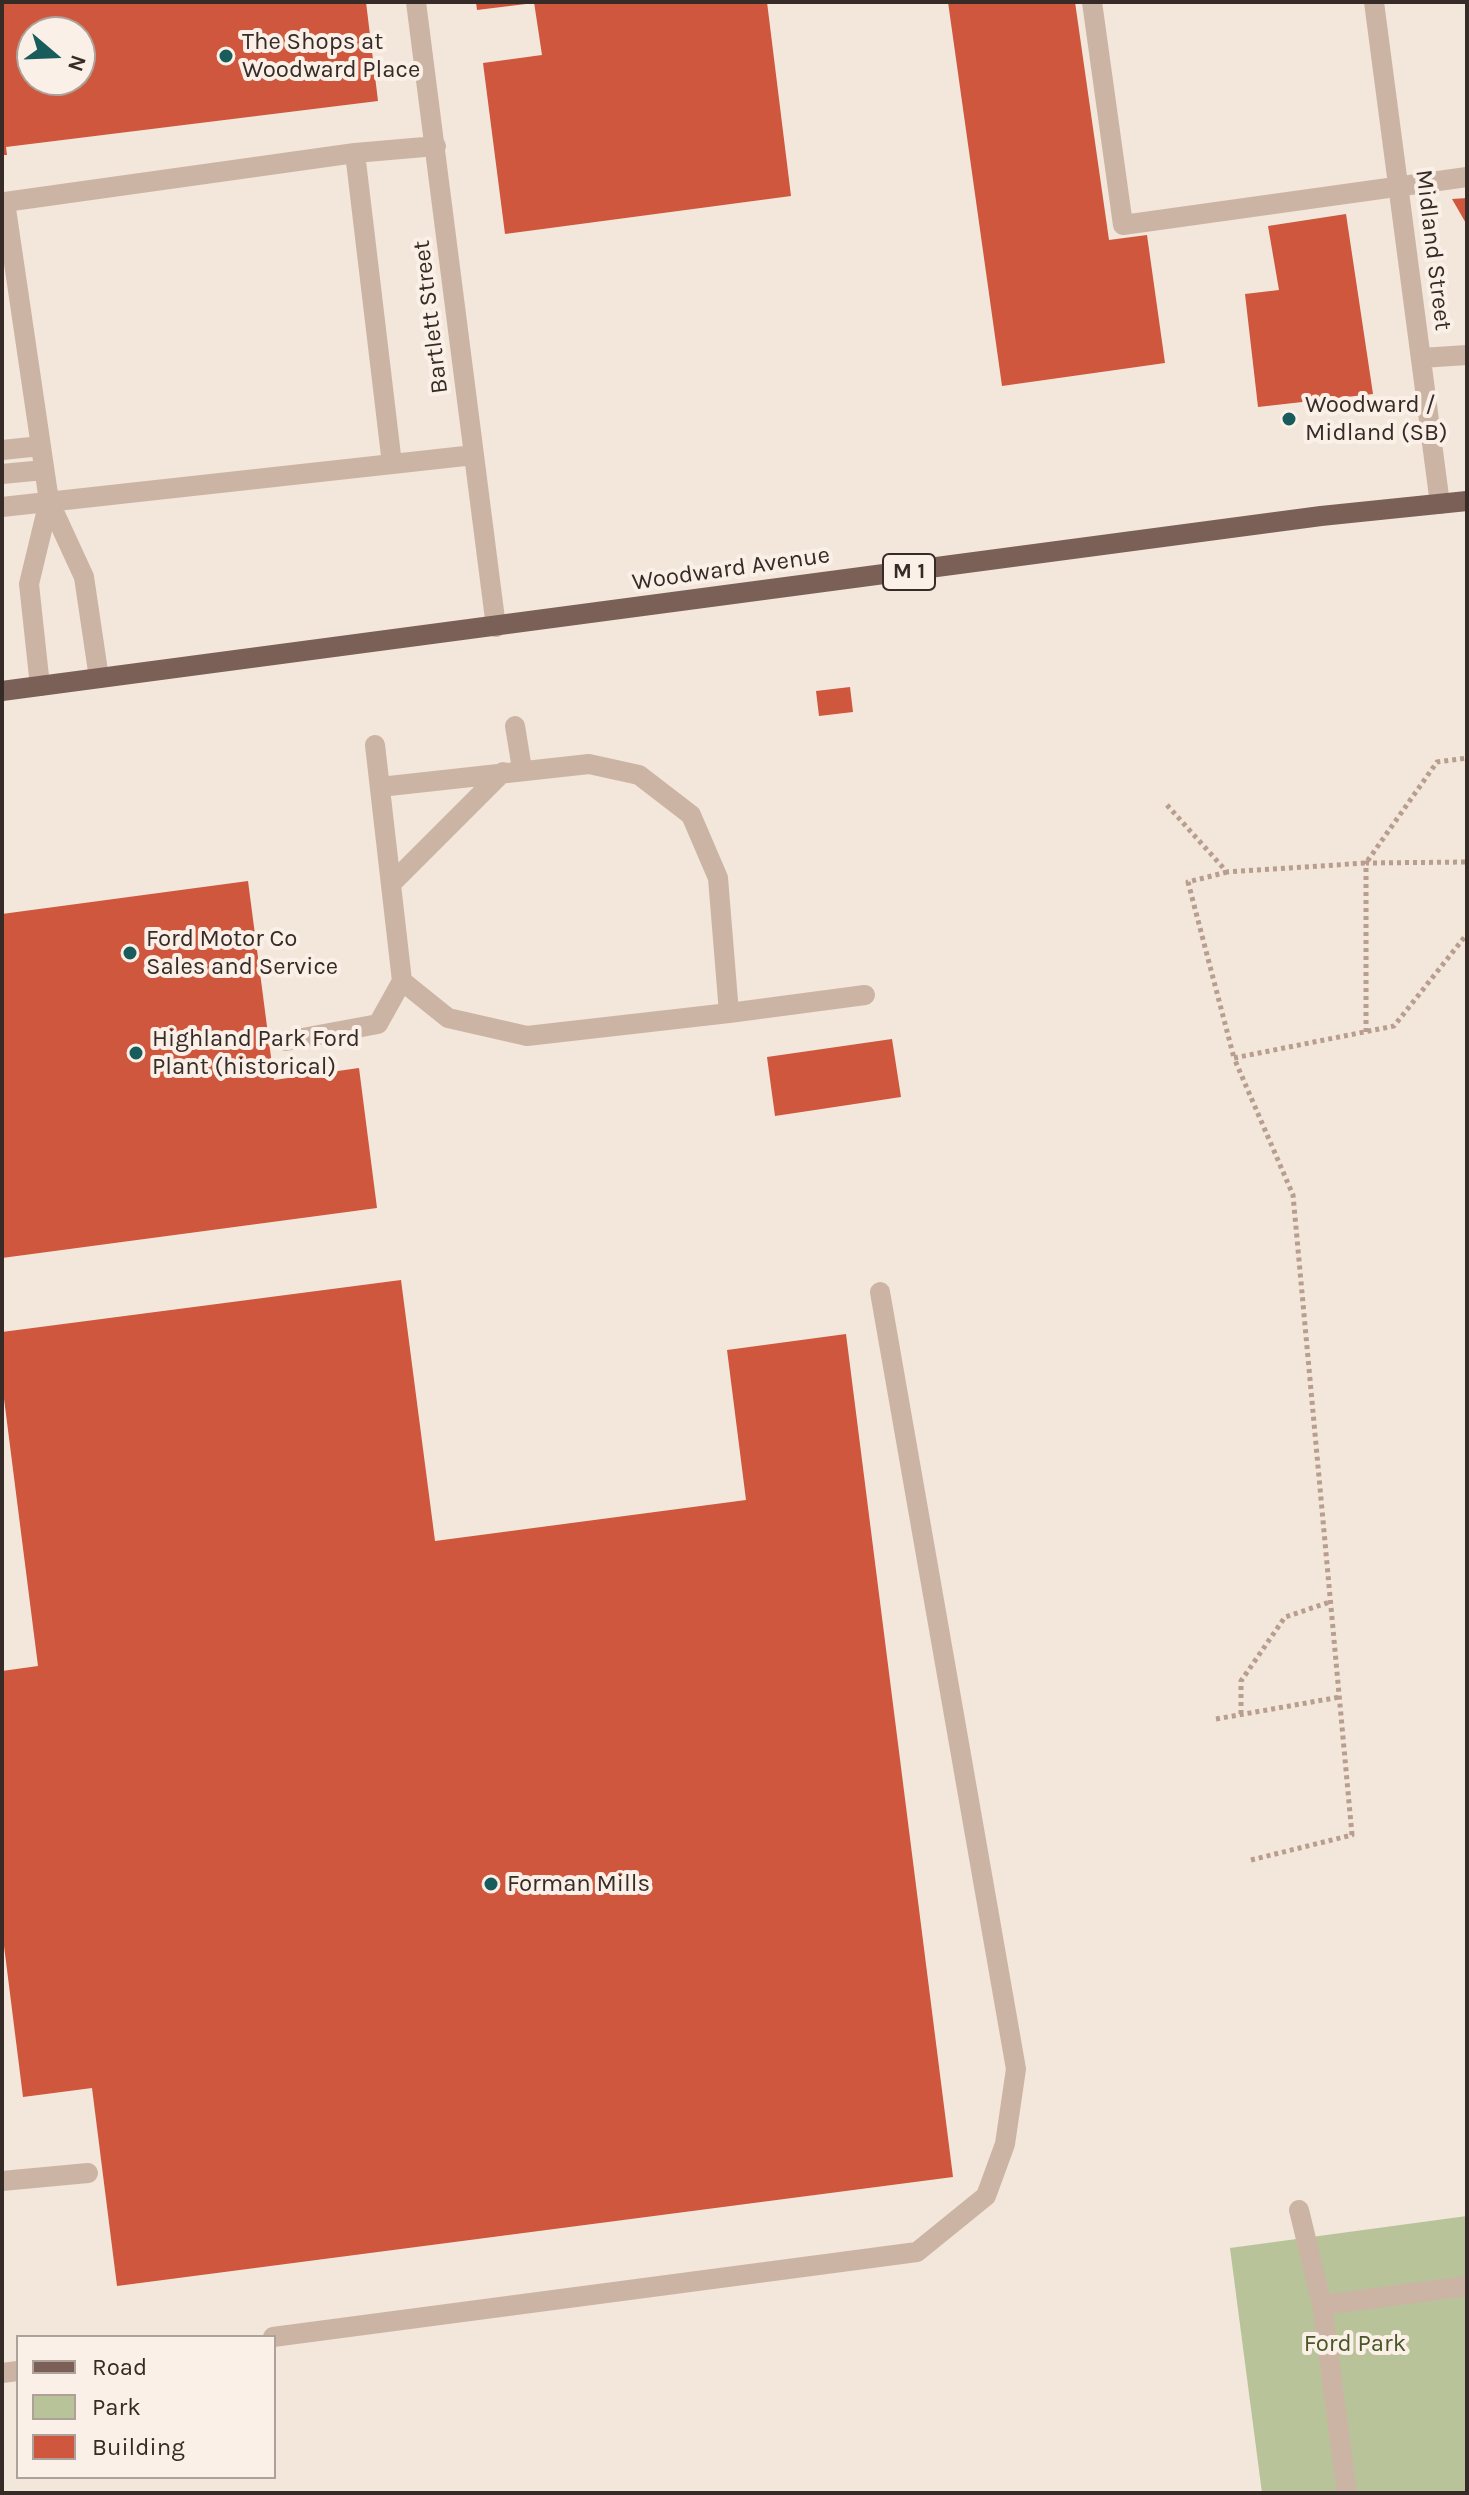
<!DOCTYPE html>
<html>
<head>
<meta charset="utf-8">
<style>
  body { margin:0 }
  #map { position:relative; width:1469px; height:2495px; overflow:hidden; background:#f3e6da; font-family:Karla,sans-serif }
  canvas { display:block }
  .frame { position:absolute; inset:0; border:4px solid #372b27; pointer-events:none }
  .legend { position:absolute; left:16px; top:2335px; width:260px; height:144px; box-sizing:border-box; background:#fbf0e7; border:2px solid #ada19a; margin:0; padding:10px 14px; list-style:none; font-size:24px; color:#372b27 }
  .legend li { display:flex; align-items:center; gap:16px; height:40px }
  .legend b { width:40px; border:2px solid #ada19a }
  .north { position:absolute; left:16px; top:16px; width:80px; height:80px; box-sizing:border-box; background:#fbf0e7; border:2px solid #ada19a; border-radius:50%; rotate:109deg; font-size:22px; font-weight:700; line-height:32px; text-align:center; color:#372b27 }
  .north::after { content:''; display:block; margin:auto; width:28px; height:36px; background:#195c5c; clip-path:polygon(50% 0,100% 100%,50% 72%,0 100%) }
</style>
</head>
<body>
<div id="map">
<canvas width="1469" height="2495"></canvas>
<div class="frame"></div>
<ul class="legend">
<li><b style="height:10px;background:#7b6057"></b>Road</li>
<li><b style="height:22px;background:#b8c399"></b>Park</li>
<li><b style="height:22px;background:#ce573d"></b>Building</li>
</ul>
<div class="north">N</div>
</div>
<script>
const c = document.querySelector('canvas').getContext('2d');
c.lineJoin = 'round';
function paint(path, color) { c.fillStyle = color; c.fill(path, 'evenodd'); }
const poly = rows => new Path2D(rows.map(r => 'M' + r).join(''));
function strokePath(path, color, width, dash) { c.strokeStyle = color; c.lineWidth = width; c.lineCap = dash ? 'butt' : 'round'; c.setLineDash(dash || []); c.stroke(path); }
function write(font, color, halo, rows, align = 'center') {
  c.font = font + ' Karla,sans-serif'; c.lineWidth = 8; c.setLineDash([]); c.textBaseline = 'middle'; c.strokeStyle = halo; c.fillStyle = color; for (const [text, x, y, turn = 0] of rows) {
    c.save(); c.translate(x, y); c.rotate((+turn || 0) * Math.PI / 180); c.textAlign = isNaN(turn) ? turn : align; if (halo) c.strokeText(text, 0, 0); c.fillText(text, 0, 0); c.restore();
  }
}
const green = poly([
  [1467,2216,1467,2493,1262,2493,1230,2248]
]);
const building = poly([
  [2,2,366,2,378,101,6,147,7,155,2,155],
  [32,32,80,32,80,80,32,80],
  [476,2,526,2,526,4,477,10],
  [534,2,767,2,791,196,505,234,483,63,542,55],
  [948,2,1075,2,1109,240,1147,235,1165,363,1002,386],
  [1467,198,1467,225,1452,199],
  [1346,214,1373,394,1258,407,1245,294,1279,290,1268,226],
  [850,687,853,712,819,716,816,691],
  [248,881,274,1080,359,1068,377,1208,2,1258,2,914],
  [892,1039,901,1097,775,1116,767,1057],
  [401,1280,435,1541,746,1500,727,1350,846,1334,953,2177,117,2286,92,2088,23,2097,2,1930,2,1671,38,1666,2,1383,2,1332]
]);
const path = poly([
  [1167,805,1227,872,1366,863,1437,762,1467,758],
  [1227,872,1188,882,1234,1058],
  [1366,1032,1366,863,1467,862],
  [1241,1714,1241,1681,1285,1617,1330,1602],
  [1216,1719,1340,1697],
  [1251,1860,1352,1835,1293,1195,1234,1058,1394,1026,1467,934]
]);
const minor = poly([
  [416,2,496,627],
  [1092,2,1123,225,1467,177],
  [1374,2,1440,504],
  [355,153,392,464],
  [5,202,355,153,436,146],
  [2,203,5,202,49,501,84,577,99,678],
  [1421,358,1467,355],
  [2,450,41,446],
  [2,474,44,470],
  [2,507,474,455],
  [40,686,29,584,49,501],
  [515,726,522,769],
  [375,745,402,981,448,1018,527,1036,729,1013,718,878,691,815,639,775,589,764,380,787],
  [391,884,503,772],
  [729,1013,865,995],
  [286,1041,378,1024,402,981],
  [2,2181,88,2173],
  [1299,2210,1322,2305,1347,2493],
  [1322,2305,1467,2286],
  [273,2337,917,2252,986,2196,1005,2144,1016,2069,880,1292],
  [2,2373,18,2371]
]);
const major = poly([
  [2,691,1321,516,1467,501]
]);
const markers = [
  [226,56,8,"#195c5c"],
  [1289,419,8,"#195c5c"],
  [130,953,8,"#195c5c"],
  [136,1053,8,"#195c5c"],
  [491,1884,8,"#195c5c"]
];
const shields = [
  [909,572,52]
];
const shieldNames = [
  ["M 1",909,572]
];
const poiNames = [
  ["The Shops at",242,42],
  ["Woodward Place",242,70],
  ["Woodward /",1305,405],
  ["Midland (SB)",1305,433],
  ["Ford Motor Co",146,939],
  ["Sales and Service",146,967],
  ["Highland Park Ford",152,1039],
  ["Plant (historical)",152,1067],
  ["Forman Mills",507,1884]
];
const streetNames = [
  ["Midland Street",1433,250,83],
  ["Bartlett Street",431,317,-97],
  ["Woodward Avenue",731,569,-8]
];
const parkNames = [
  ["Ford Park",1355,2344]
];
paint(green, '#b8c399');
paint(building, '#ce573d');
strokePath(path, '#b89e8f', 5, [4, 4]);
strokePath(minor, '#ccb4a5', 20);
strokePath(major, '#7b6057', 20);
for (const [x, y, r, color] of markers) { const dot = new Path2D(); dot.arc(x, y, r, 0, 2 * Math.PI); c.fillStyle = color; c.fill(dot); strokePath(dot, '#fbf0e7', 3); }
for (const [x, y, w] of shields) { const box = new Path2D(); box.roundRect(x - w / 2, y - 18, w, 36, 6); c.fillStyle = '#fbf0e7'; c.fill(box); strokePath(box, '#372b27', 2); }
write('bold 22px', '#372b27', null, shieldNames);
write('24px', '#372b27', '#fbf0e7', poiNames, 'left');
write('24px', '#372b27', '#fbf0e7', streetNames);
write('24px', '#495729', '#fbf0e7', parkNames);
</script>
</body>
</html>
